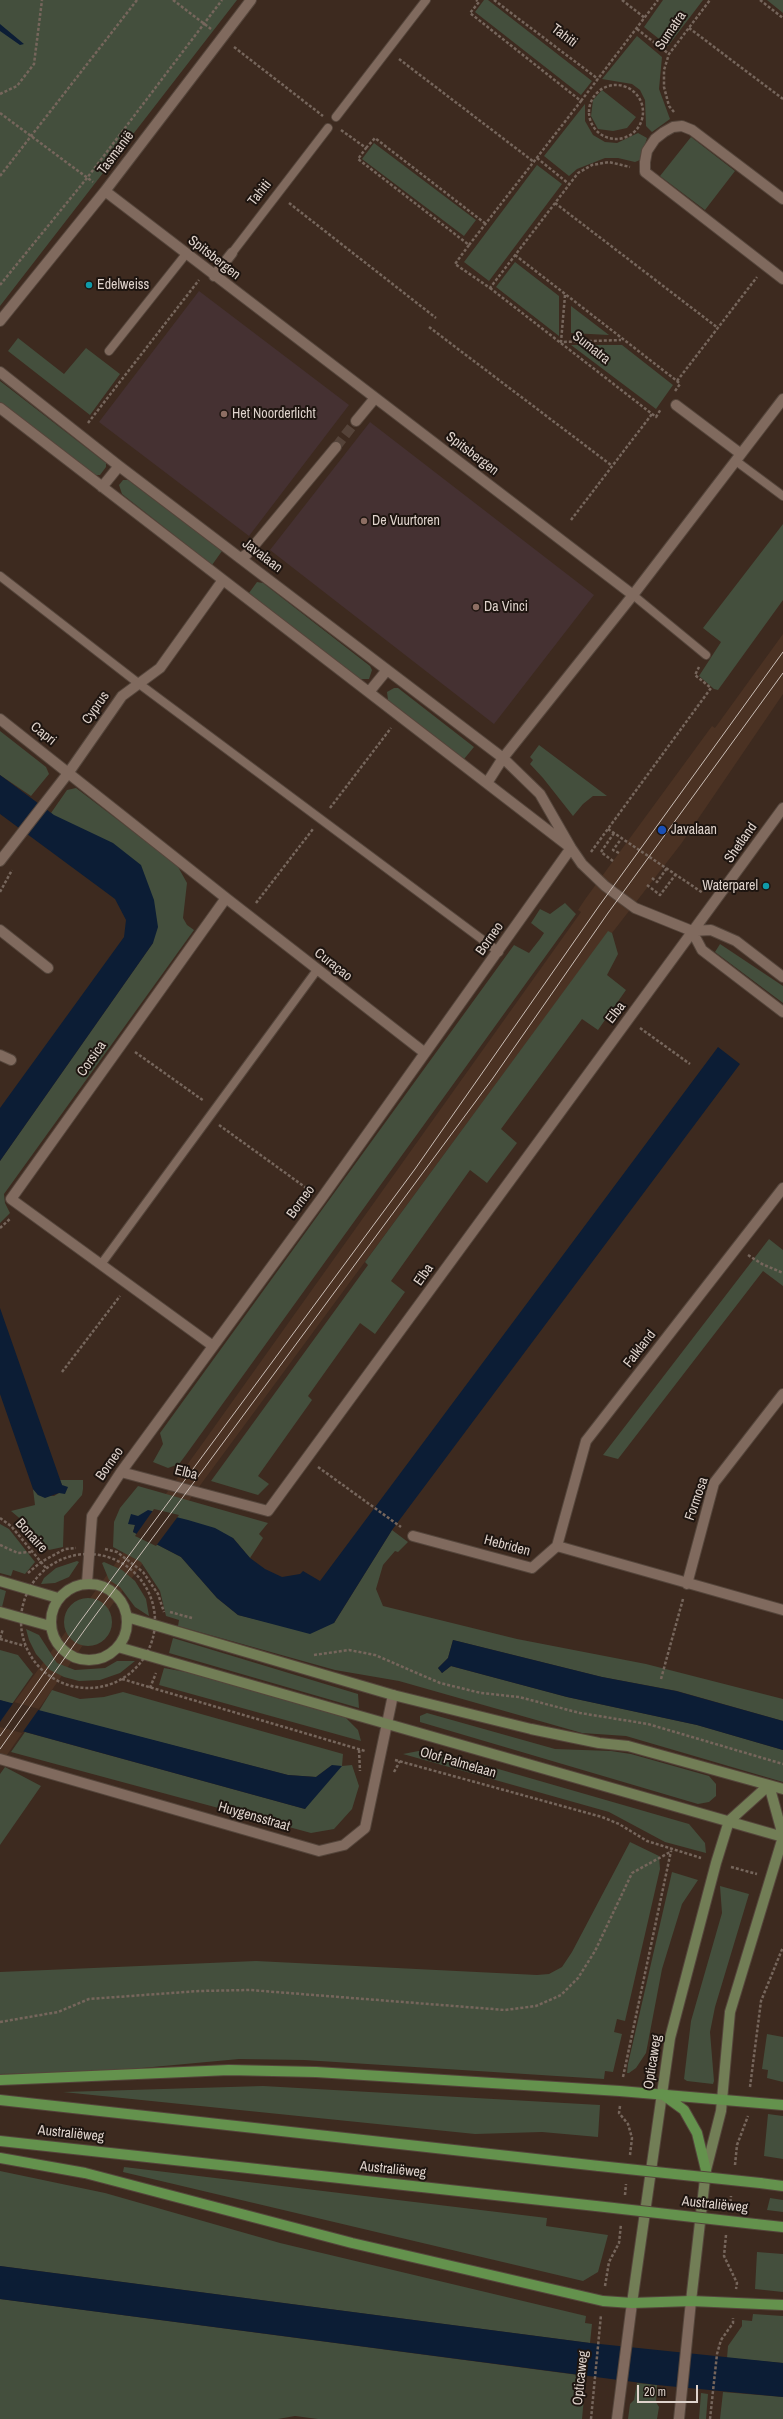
<!DOCTYPE html>
<html>
<head>
<meta charset="utf-8">
<style>
  body { margin:0 }
  #map { position:relative; width:783px; height:2419px; overflow:hidden; background:#3d2a1f; font-family:"Archivo Narrow",sans-serif }
  canvas { display:block }
  .scale { position:absolute; left:637px; top:2385px; width:61px; height:18px; box-sizing:border-box; border:2px solid #dfd3cc; border-top:0; padding-left:5px; font-size:12px; line-height:14px; white-space:nowrap; color:#dfd3cc; -webkit-text-stroke:3px #1e1510; paint-order:stroke }
</style>
</head>
<body>
<div id="map">
<canvas width="783" height="2419"></canvas>
<div class="scale">20 m</div>
</div>
<script>
const c = document.querySelector('canvas').getContext('2d');
c.lineJoin = 'round';
function paint(path, color) { c.fillStyle = color; c.fill(path, 'evenodd'); }
const poly = rows => new Path2D(rows.map(r => 'M' + r).join(''));
function strokePath(path, color, width, dash) { c.strokeStyle = color; c.lineWidth = width; c.lineCap = dash ? 'butt' : 'round'; c.setLineDash(dash || []); c.stroke(path); }
function write(font, color, halo, rows, align = 'center') {
  c.font = font + ' "Archivo Narrow",sans-serif'; c.lineWidth = 4; c.setLineDash([]); c.textBaseline = 'middle'; c.strokeStyle = halo; c.fillStyle = color; for (const [text, x, y, turn = 0] of rows) {
    c.save(); c.translate(x, y); c.rotate((+turn || 0) * Math.PI / 180); c.textAlign = isNaN(turn) ? turn : align; if (halo) c.strokeText(text, 0, 0); c.fillText(text, 0, 0); c.restore();
  }
}
const built = poly([
  [783,634,783,694,681,844,612,933,608,932,92,1632,0,1765,0,1722,200,1447,581,912,578,910,586,898,712,726,715,728]
]);
const education = poly([
  [199,291,349,405,249,536,99,422],
  [370,422,594,595,494,724,270,550]
]);
const green = poly([
  [0,0,237,0,0,306],
  [484,0,488,0,592,81,581,95,475,12],
  [663,0,703,0,668,46,644,27],
  [767,0,783,0,783,13],
  [637,36,662,57,659,89,670,119,652,132,646,126,645,100,640,90,632,84,602,79],
  [602,90,636,117,627,128,613,131,598,129,591,116,593,100],
  [585,104,585,121,593,135,605,142,617,143,638,133,647,138,640,160,635,162,618,158,605,158,577,169,569,176,544,156],
  [691,137,735,171,705,210,660,176],
  [374,143,476,220,464,236,362,159],
  [537,165,562,184,489,281,464,262],
  [515,262,559,296,559,336,496,287],
  [571,306,609,335,571,333],
  [18,338,64,374,86,348,120,374,90,415,8,351],
  [571,345,622,345,673,385,656,409],
  [0,381,106,463,106,467,100,475,95,475,0,403],
  [123,480,128,480,222,551,212,565,122,494,119,485],
  [783,524,783,600,718,690,714,689,699,676,721,642,703,628],
  [257,582,263,583,370,666,372,670,369,679,360,679,254,597,249,593],
  [394,688,398,688,474,747,464,759,388,700,387,692],
  [0,731,46,767,49,774,31,796,0,775],
  [539,745,607,796,593,796,583,804,573,816,543,778,530,764,533,760,530,757],
  [76,788,177,865,187,883,183,918,187,925,194,930,4,1194,5,1203,10,1213,0,1223,0,1161,153,943,51,813,67,790],
  [565,903,576,914,185,1456,179,1464,168,1468,153,1462,163,1444,160,1433,514,945,529,953,540,939,544,933,531,923,540,909,550,914],
  [608,931,612,933,618,954,607,975,626,990,598,1030,582,1019,501,1129,517,1143,487,1183,470,1170,391,1281,405,1292,375,1334,360,1323,308,1396,312,1400,258,1476,269,1484,258,1495,211,1481,368,1265,365,1262],
  [720,944,783,986,783,1003,715,952],
  [769,1239,783,1250,783,1286,763,1271,618,1459,603,1455],
  [60,1480,83,1480,83,1489,82,1495,64,1516,63,1547,49,1550,24,1522,11,1511,35,1505,33,1489,38,1495,54,1496,59,1493,62,1485],
  [138,1486,268,1523,259,1534,263,1538,250,1558,233,1538,128,1524,135,1525,133,1532,181,1557,217,1598,238,1615,271,1623,334,1623,392,1530,408,1542,398,1552,395,1551,383,1565,376,1589,383,1606,517,1639,646,1664,783,1699,783,1721,677,1691,602,1677,453,1640,448,1658,438,1668,442,1673,451,1666,567,1697,697,1725,783,1750,783,1782,626,1736,582,1733,399,1681,335,1670,178,1626,179,1620,166,1616,160,1591,141,1562,113,1547,114,1522,120,1508],
  [0,1524,9,1529,35,1562,25,1574,13,1570,11,1576,0,1573],
  [77,1561,79,1562,69,1577,55,1583,41,1584,44,1578,56,1568],
  [104,1562,122,1570,135,1581,146,1599,149,1616,135,1607,120,1587,109,1580,102,1563],
  [0,1589,6,1591,2,1607,0,1606],
  '64 1622a24 24 0 1 1 48 0a24 24 0 1 1-48 0Z',
  [26,1629,39,1635,57,1663,75,1670,105,1668,117,1661,135,1661,120,1673,100,1680,79,1681,64,1677,50,1670,36,1654,29,1640],
  [173,1638,358,1694,359,1708,169,1653],
  [0,1650,18,1655,33,1674,12,1704,0,1700],
  [164,1668,197,1674,345,1717,358,1730,361,1741,159,1685],
  [52,1690,80,1699,104,1697,123,1692,343,1754,342,1766,352,1765,359,1786,352,1809,334,1829,311,1833,11,1752,25,1732,305,1809,332,1765,316,1777,288,1775,39,1711],
  [427,1713,555,1749,611,1751,631,1754,709,1776,716,1784,716,1796,709,1802,698,1804,420,1722,420,1716],
  [429,1749,689,1824,705,1843,706,1853,665,1842,609,1812,403,1754],
  [5,1767,41,1786,0,1845,0,1774],
  [630,1842,659,1856,660,1869,625,2021,617,2019,614,2032,622,2034,613,2072,605,2071,604,2079,304,2060,239,2059,88,2073,0,2074,0,1972,256,1961,537,1975,549,1974,562,1967,572,1952],
  [672,1872,698,1880,682,1904,662,1969,646,2053,636,2068,629,2073,627,2073,628,2064],
  [720,1886,749,1894,715,2007,710,2032,714,2081,713,2084,687,2081,684,2079,691,2021,722,1913],
  [767,2034,783,2037,783,2082,767,2078,768,2070,762,2069],
  [263,2086,600,2105,598,2137,542,2132,475,2134,63,2092],
  [768,2114,783,2116,783,2159,764,2156],
  [124,2167,547,2218,546,2226,608,2235,598,2272,583,2281,123,2172],
  [0,2171,105,2193,280,2243,586,2316,585,2323,592,2324,590,2343,0,2266],
  [770,2198,783,2200,783,2212,767,2210],
  [757,2252,783,2254,783,2292,755,2289],
  [0,2299,586,2376,582,2419,318,2419,295,2416,278,2419,0,2419],
  [753,2314,783,2316,783,2363,727,2358,728,2346,742,2326,742,2320,752,2321],
  [637,2383,657,2385,656,2402,659,2407,657,2419,628,2419,630,2404,634,2400],
  [723,2392,783,2397,783,2419,720,2419],
  [701,2393,708,2394,706,2419,699,2419]
]);
const water = poly([
  [0,24,24,44,20,45,0,31],
  [0,775,54,815,113,843,141,865,154,900,158,927,153,943,0,1161,0,1108,124,937,126,920,115,899,0,814],
  [718,1047,740,1064,392,1530,334,1623,310,1634,238,1615,217,1598,181,1557,133,1532,135,1525,128,1524,131,1514,138,1516,148,1510,188,1520,215,1528,233,1538,250,1558,265,1569,282,1577,300,1574,303,1571,320,1581],
  [0,1308,62,1485,68,1487,65,1494,59,1493,45,1498,38,1495,33,1489,0,1394],
  [453,1640,602,1677,676,1691,783,1721,783,1750,697,1725,567,1697,451,1666,442,1673,438,1668,448,1658],
  [0,1700,288,1775,316,1777,332,1765,342,1766,305,1809,0,1725],
  [0,2266,590,2343,783,2363,783,2397,657,2385,0,2299]
]);
const pier = poly([
  [154,1509,179,1515,156,1546,135,1536],
  [14,1702,39,1709,22,1733,0,1727,0,1722]
]);
const streetTunnel = poly([
  [336,447,356,421]
]);
const path = poly([
  [173,0,211,29],
  [494,0,598,79],
  [622,0,645,18],
  [760,0,783,18],
  [689,28,783,99],
  [637,29,669,54],
  [234,47,323,116],
  [399,59,534,162],
  '589 112a27 27 0 1 1 54 0a27 27 0 1 1-54 0Z',
  [0,94,17,86,34,64,42,0],
  [581,101,658,0],
  [674,112,669,106,664,87,664,70,669,54,710,0],
  [0,113,93,182],
  [341,130,366,148,358,159,469,245,455,264,490,288,578,173,592,165,609,162,630,167],
  [366,148,375,138,486,224],
  [537,158,569,184],
  [0,176,137,0],
  [289,203,436,318],
  [555,203,718,328],
  [469,245,581,101,470,13,479,2,476,0],
  [515,255,677,381,680,384,675,391],
  [0,285,87,178,222,0],
  [490,288,656,417,661,409],
  [565,295,561,342,621,340],
  [429,327,611,465],
  [677,381,757,277],
  [88,423,199,280],
  [571,520,652,414],
  [330,808,391,728],
  [608,829,703,893],
  [591,852,711,688,695,675,699,667],
  [619,853,613,850,622,838],
  [613,861,601,852,614,833],
  [652,878,657,882,667,868],
  [647,885,660,895,676,874],
  [0,892,12,870],
  [256,903,313,829],
  [640,1028,690,1064],
  [135,1052,204,1101],
  [219,1125,309,1190],
  [0,1228,11,1218],
  [748,1255,762,1264,783,1273],
  [62,1372,120,1296],
  [318,1467,401,1527],
  [0,1518,11,1526,46,1568],
  [0,1545,18,1553,31,1552],
  [105,1549,117,1552,143,1572,158,1594,164,1612],
  '21 1621a67 67 0 1 1 134 0a67 67 0 1 1-134 0Z',
  [28,1573,41,1562,65,1549,76,1548],
  [170,1612,192,1618],
  [0,1638,3,1629],
  [0,1639,25,1646],
  [314,1655,349,1650,375,1655,440,1683,481,1693,519,1697,580,1713,648,1724,783,1764],
  [122,1679,365,1751],
  [661,1679,683,1599],
  [150,1688,156,1673],
  [359,1750,360,1771],
  [395,1760,602,1817,619,1824,647,1841,701,1858],
  [394,1772,400,1761],
  [731,1867,757,1874],
  [0,2022,58,2012,89,1999,199,1991,250,1990,505,2010,536,2006,561,1995,578,1978,595,1951,632,1873,672,1851],
  [623,2077,671,1851],
  [750,2087,761,2001,783,1947],
  [620,2106,619,2113,628,2124,632,2138,630,2155],
  [735,2165,737,2145,748,2116],
  [625,2195,626,2184],
  [730,2207,731,2196],
  [726,2235,724,2256,737,2283,736,2289],
  [605,2286,609,2262,619,2243,621,2224],
  [591,2419,601,2315],
  [710,2419,717,2354,721,2340,733,2323,733,2318]
]);
const lane = poly([
  [336,117,426,0],
  [232,253,328,128],
  [109,351,186,254],
  [736,461,783,496],
  [0,576,138,683,499,952],
  [633,595,706,655],
  [102,1263,317,970]
]);
const street = poly([
  [105,191,633,595,503,758,487,783],
  [783,199,692,130,682,126,673,127,664,132,655,139,647,151,645,162,645,172,783,279],
  [214,276,232,253],
  [0,321,105,191,251,0],
  [0,372,119,466,503,758,540,794,571,848,582,864,605,886,635,908,692,931,711,930,736,941,783,977],
  [676,405,741,454],
  [0,408,567,845],
  [356,421,375,398],
  [102,487,119,466],
  [241,558,247,554,336,447],
  [633,595,783,399],
  [369,692,387,670],
  [0,719,226,898,11,1199,213,1346],
  [0,861,69,772,122,696,160,668,223,580],
  [226,898,425,1053],
  [0,930,48,968],
  [692,931,702,950,783,1012],
  [0,1055,11,1060],
  [121,1472,268,1511,783,808],
  [413,1536,532,1568,557,1546,783,1610],
  [557,1546,586,1441,783,1188],
  [87,1583,92,1516,121,1472,321,1199,571,848],
  [687,1584,714,1483,783,1394],
  [0,1759,319,1851,344,1845,365,1828,393,1695],
  [617,2419,632,2303],
  [679,2419,691,2301]
]);
const secondary = poly([
  [0,1581,58,1598],
  '51 1622a38 38 0 1 1 76 0a38 38 0 1 1-76 0Z',
  [0,1612,50,1626],
  [127,1617,393,1695,531,1729,599,1743,628,1746,783,1789],
  [118,1647,783,1837],
  [769,1785,783,1836],
  [691,2301,706,2170,721,2111,730,2012,783,1837],
  [632,2303,670,2038,716,1863,729,1821,769,1785]
]);
const primary = poly([
  [0,2080,229,2070,316,2072,620,2091,783,2105],
  [662,2094,684,2110,697,2133,706,2170],
  [0,2100,599,2166],
  [0,2141,596,2206],
  [0,2158,85,2173,352,2243,603,2301,632,2303,691,2301,783,2305],
  [760,2183,783,2186],
  [755,2224,783,2227]
]);
const tram = poly([
  [0,1736,79,1623,415,1169,599,906,783,652],
  [0,1749,86,1628,493,1078,608,913,783,673]
]);
const primaryBridge = poly([
  [599,2166,760,2183],
  [596,2206,755,2224]
]);
const markers = [
  [89,285,4,"#0f9aa8"],
  [224,414,4,"#8d6e63"],
  [364,521,4,"#8d6e63"],
  [476,607,4,"#8d6e63"],
  [662,830,5,"#1a4fb4"],
  [766,886,4,"#0f9aa8"]
];
const streetNames = [
  ["Sumatra",671,31,-56],
  ["Tahiti",564,36,37],
  ["Tasmanië",116,153,-53],
  ["Tahiti",260,193,-52],
  ["Spitsbergen",214,258,38],
  ["Sumatra",591,348,38],
  ["Spitsbergen",472,454,37],
  ["Javalaan",262,556,37],
  ["Cyprus",96,708,-55],
  ["Capri",43,734,38],
  ["Shetland",741,843,-55],
  ["Borneo",490,939,-55],
  ["Curaçao",333,965,38],
  ["Elba",616,1013,-52],
  ["Corsica",92,1059,-55],
  ["Borneo",301,1202,-54],
  ["Elba",424,1275,-55],
  ["Falkland",640,1349,-52],
  ["Borneo",110,1464,-55],
  ["Elba",186,1473,14],
  ["Formosa",697,1499,-71],
  ["Bonaire",31,1536,48],
  ["Hebriden",507,1546,15],
  ["Olof Palmelaan",458,1763,16],
  ["Huygensstraat",254,1817,16],
  ["Opticaweg",653,2062,-81],
  ["Australiëweg",71,2134,6],
  ["Australiëweg",393,2170,6],
  ["Australiëweg",715,2205,6],
  ["Opticaweg",581,2378,-84]
];
const poiNames = [
  ["Edelweiss",97,285],
  ["Het Noorderlicht",232,414],
  ["De Vuurtoren",372,521],
  ["Da Vinci",484,607],
  ["Javalaan",671,830],
  ["Waterparel",758,886,"right"]
];
paint(built, '#4b3223');
paint(education, '#453132');
paint(green, '#444f3d');
paint(water, '#0c1d35');
paint(pier, '#3d2a1f');
strokePath(streetTunnel, '#554339', 10, [10, 5]);
strokePath(lane, '#54453b', 10);
strokePath(street, '#54453b', 12);
strokePath(secondary, '#54453b', 12);
strokePath(primary, '#54453b', 12);
strokePath(path, '#76665c', 2.5, [3, 2]);
strokePath(lane, '#806a5e', 8);
strokePath(street, '#806a5e', 10);
strokePath(secondary, '#727e56', 10);
strokePath(primary, '#64924d', 10);
strokePath(tram, '#cbbfb7', 1);
strokePath(primaryBridge, '#54453b', 12, []);
strokePath(primaryBridge, '#64924d', 10);
for (const [x, y, r, color] of markers) { const dot = new Path2D(); dot.arc(x, y, r, 0, 2 * Math.PI); c.fillStyle = color; c.fill(dot); strokePath(dot, '#1e1510', 1.5); }
write('14px', '#dfd3cc', '#1e1510', streetNames);
write('14px', '#dfd3cc', '#1e1510', poiNames, 'left');
</script>
</body>
</html>
